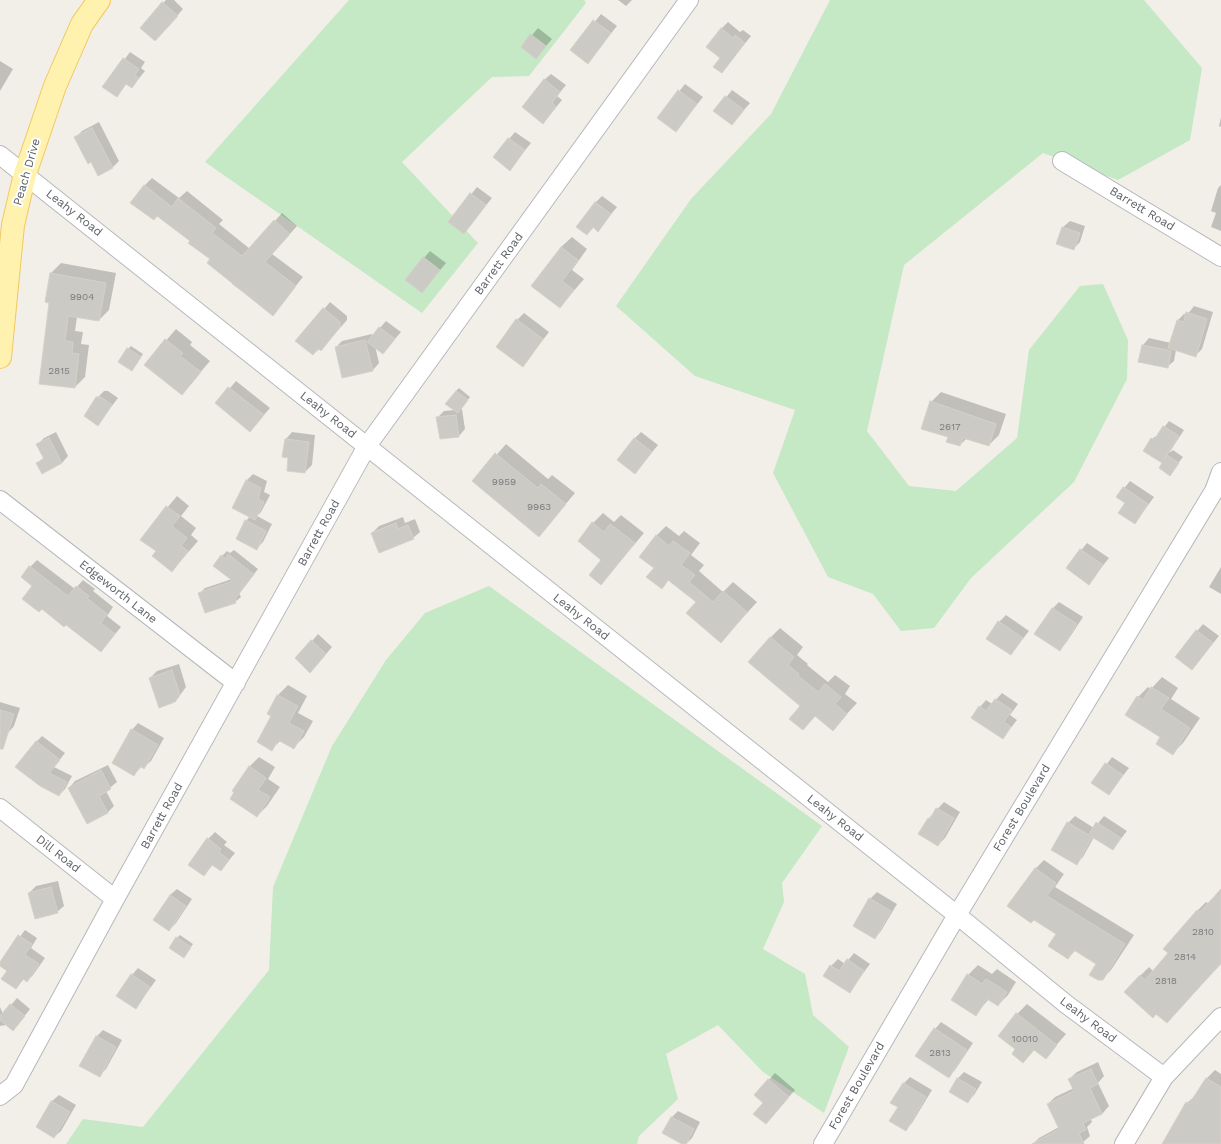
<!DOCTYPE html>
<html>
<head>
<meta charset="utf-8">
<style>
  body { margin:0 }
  canvas { display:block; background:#f1efe8 }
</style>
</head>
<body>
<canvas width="1221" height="1144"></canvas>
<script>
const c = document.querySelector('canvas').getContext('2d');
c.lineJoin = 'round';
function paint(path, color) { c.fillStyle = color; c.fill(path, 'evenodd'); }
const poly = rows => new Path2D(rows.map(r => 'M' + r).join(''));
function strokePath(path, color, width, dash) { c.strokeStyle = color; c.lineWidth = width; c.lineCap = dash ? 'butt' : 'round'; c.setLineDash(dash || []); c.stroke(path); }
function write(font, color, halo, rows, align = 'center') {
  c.font = font + ' "Work Sans",sans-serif'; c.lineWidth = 4; c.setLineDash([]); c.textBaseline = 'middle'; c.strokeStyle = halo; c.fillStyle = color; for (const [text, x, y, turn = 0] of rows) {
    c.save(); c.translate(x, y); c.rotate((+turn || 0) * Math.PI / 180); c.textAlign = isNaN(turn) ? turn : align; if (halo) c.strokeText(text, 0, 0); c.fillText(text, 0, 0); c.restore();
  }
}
const green = poly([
  [349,0,584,0,586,3,529,76,492,77,402,162,478,243,422,313,205,162],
  [830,0,1144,0,1202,68,1190,140,1118,180,1043,153,904,265,867,431,909,486,956,491,1017,438,1029,350,1080,286,1103,284,1128,340,1127,379,1074,482,971,578,934,628,901,631,873,594,828,577,773,473,795,410,695,376,616,306,691,199,771,114],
  [489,586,822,826,782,883,784,902,763,949,805,974,813,1015,849,1047,824,1113,763,1072,718,1025,666,1054,678,1099,639,1136,637,1144,66,1144,83,1119,143,1127,269,970,273,887,332,746,386,660,425,613]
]);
const shadow = poly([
  [166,0,174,0,183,9,162,33,163,3],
  [618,0,632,0,626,6],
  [601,14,617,26,588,62,572,50],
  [728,22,740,32,743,30,751,36,722,72,721,29],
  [538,28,552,39,536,58,522,47],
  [130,52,145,62,141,68,145,71,132,87,127,83,117,96,104,87],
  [0,61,13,69,0,91],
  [551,74,566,85,557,96,562,100,543,123,544,80],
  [685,84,703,97,676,131,658,118],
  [732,90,750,103,732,124,715,111],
  [1221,117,1221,127,1219,126],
  [99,122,119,161,112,168,92,160,75,138,82,131],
  [515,132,531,143,510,169,494,157],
  [152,178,179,198,187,191,223,220,219,224,250,249,282,213,297,226,272,254,303,277,273,314,232,284,233,282,212,259,191,241,144,186],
  [1221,185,1221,231,1211,227,1216,213,1211,211,1218,188],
  [477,187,492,198,464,233,449,222],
  [602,196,617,207,598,230,594,227,587,234,595,203],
  [1070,221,1085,226,1080,242,1073,249,1063,227],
  [572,237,587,249,572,270,584,279,560,307,561,247],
  [430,251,446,263,422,292,424,258],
  [61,263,116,273,109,310,99,320,77,317,75,331,83,332,81,344,89,345,85,377,75,387,50,302,51,273],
  [330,302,347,316,347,320,327,343,313,354,297,341],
  [1194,306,1213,312,1202,349,1195,356,1176,350,1174,361,1167,367,1140,361,1143,345,1149,338,1171,343,1178,320,1184,314,1187,315],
  [524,313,549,332,523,366,517,320],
  [386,321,401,332,383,353,375,346,379,363,373,370,336,347,342,341,372,334,372,337],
  [176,329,192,342,190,345,210,361,182,394,145,365],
  [131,346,143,354,135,366,128,349],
  [236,381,270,408,250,431,217,403],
  [459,388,470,397,461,409,462,409,465,429,459,436,437,418,444,411,455,410,456,391],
  [104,391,108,391,118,398,98,424,97,398],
  [941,392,1006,414,999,435,989,445,967,438,960,445,931,402],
  [1169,421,1184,430,1169,453,1173,450,1183,457,1170,474,1152,439,1159,434],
  [56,432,68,456,62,463,37,464,44,457,37,445,44,438],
  [292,432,315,435,312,465,305,472,289,457,284,456,286,439],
  [641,432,658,445,635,473,634,439],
  [506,444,548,479,552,475,575,493,539,536,474,481],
  [253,474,267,481,264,492,270,495,261,512,257,516,272,524,263,542,257,548,246,521,250,516,233,507,247,480],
  [1130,481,1154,497,1135,523,1126,503,1117,497],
  [177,496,189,506,181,516,196,528,191,535,198,541,172,571,157,551,141,539],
  [603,513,614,522,621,515,644,533,601,584,603,560,593,523],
  [403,517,405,523,415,519,420,532,413,538,372,533,379,526],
  [666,526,679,536,684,531,700,543,691,555,704,565,699,571,723,592,733,582,757,602,721,642,697,601,669,580,662,588,655,568,656,536],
  [1087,543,1109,558,1089,583,1067,568],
  [234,550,258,569,239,593,241,597,235,602,200,593,205,588,232,579,222,556,227,551,230,553],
  [37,560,75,589,83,580,95,589,93,591,113,607,107,616,121,627,101,651,30,567],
  [1221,567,1221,594,1209,587],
  [1059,602,1083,617,1066,643,1060,649,1052,609],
  [1006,615,1029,631,1011,654,999,622],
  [1203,624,1219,636,1192,669,1176,656],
  [780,628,803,647,797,655,808,664,807,665,828,682,835,675,850,686,845,694,857,703,833,729,816,715,803,729,801,705,770,638],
  [318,634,332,647,317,665,312,641],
  [179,664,186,687,175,702,150,678,157,671],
  [1162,677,1178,688,1171,699,1200,718,1183,743,1173,753,1138,697,1148,687,1151,689],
  [288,685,307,696,298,713,313,721,304,737,294,747,281,740,272,749,272,716,268,714,278,695],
  [1002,693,1018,704,1010,715,1017,720,1003,738,980,707,986,700,992,704],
  [0,702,20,708,14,726,8,733,0,730],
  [138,723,164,738,151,761,144,767,142,766,134,775,132,730],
  [42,736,65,753,54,767,72,776,65,789,59,795,41,785,36,742],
  [259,757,275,767,268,779,280,787,267,806,257,816,249,767],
  [1112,757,1129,768,1109,794,1093,783],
  [108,765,117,782,106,791,114,806,107,813,69,788,75,781],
  [944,802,960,812,945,838,938,845,920,834,929,818],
  [1075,816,1094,828,1104,816,1127,831,1113,849,1094,837,1083,857,1076,864,1068,823],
  [215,832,227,842,224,845,235,853,221,870,213,864,204,875,208,839],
  [1044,860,1064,874,1055,887,1134,935,1111,970,1102,979,1097,963,1076,950,1068,958,1035,869],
  [58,881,64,906,57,912,29,893,36,886],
  [177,889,192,899,176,923,169,930,170,895],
  [1221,890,1221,964,1167,1022,1140,976,1149,967,1154,972,1170,953,1164,949,1198,910,1206,902,1209,904],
  [877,892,897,904,881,931,875,938,854,926,870,899],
  [25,930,37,938,31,948,45,958,33,975,27,981,24,979,16,988,8,970,0,964],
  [180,935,193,944,184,957,177,938],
  [854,953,870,964,849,992,831,966,838,959,845,964],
  [978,965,992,974,997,969,1016,982,1008,995,998,1005,989,999,975,1015,968,975],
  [138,968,156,980,136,1008,132,975],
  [17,998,30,1009,19,1023,0,1026,0,1007,3,1014],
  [1027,1004,1066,1034,1046,1057,1035,1049,1023,1062,1017,1049,1017,1014],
  [941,1022,973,1043,955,1070,948,1076,935,1029],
  [103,1030,122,1040,106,1069,99,1076,81,1065,97,1036],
  [1098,1062,1104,1076,1098,1083,1109,1106,1102,1114,1091,1119,1092,1122,1087,1127,1090,1136,1081,1144,1033,1144,1039,1138,1059,1127,1048,1104,1055,1097,1074,1088,1069,1079,1077,1072],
  [1215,1070,1221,1074,1221,1144,1164,1144,1187,1103,1196,1095,1207,1078],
  [964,1072,982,1082,974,1095,967,1102,950,1092,958,1078],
  [775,1073,795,1090,772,1116,764,1103,755,1095],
  [910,1077,932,1090,912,1123,905,1130,899,1107,892,1102,904,1083],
  [59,1095,76,1105,61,1131,54,1137,37,1127,52,1101],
  [678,1111,700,1122,692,1138,686,1144,663,1133,672,1117]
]);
const building = poly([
  [162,2,178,16,155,41,140,28,162,2],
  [593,20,611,33,588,64,570,50,593,20],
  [721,28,733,38,735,35,745,43,722,73,713,67,720,58,706,47,721,28],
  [530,34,546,46,536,59,521,47,530,34],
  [123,58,139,69,135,75,139,78,132,88,126,84,117,97,102,87,123,58],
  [544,79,560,92,552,103,556,107,543,124,522,107,544,79],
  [678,90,697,104,676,132,657,118,678,90],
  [725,96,744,110,732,125,713,111,725,96],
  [92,128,113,168,98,176,91,162,88,164,74,137,92,128],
  [508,138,525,150,510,171,493,157,508,138],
  [144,185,172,207,178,198,216,228,212,233,242,256,274,220,290,234,265,262,296,286,273,316,207,263,210,259,188,243,190,241,157,216,154,220,130,203,144,185],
  [470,193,486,205,464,234,448,222,470,193],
  [595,202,611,214,598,232,593,227,587,235,576,227,595,202],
  [1062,227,1080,233,1074,250,1056,244,1062,227],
  [561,247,578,260,562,281,574,290,560,308,531,286,561,247],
  [423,257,440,270,422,293,405,280,423,257],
  [50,273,106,283,99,321,68,316,65,341,73,342,72,353,79,354,75,388,39,384,49,303,45,302,50,273],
  [323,308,340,322,340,327,321,351,318,348,313,355,295,341,323,308],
  [1186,312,1207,319,1196,357,1168,348,1177,320,1184,322,1186,312],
  [516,319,543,339,523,367,496,347,516,319],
  [379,327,395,339,383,354,367,342,379,327],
  [165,339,183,353,180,356,201,372,182,395,144,365,165,339],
  [365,340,373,371,342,378,335,347,365,340],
  [1142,345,1171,351,1168,368,1138,362,1142,345],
  [127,348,141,357,132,371,118,362,127,348],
  [228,387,264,415,250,432,215,403,228,387],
  [456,391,468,400,458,413,445,404,456,391],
  [96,397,101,397,112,405,98,426,84,416,96,397],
  [930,401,996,424,989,446,963,438,960,446,946,442,948,437,921,429,930,401],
  [456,415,459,437,440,439,436,417,456,415],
  [1163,426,1179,436,1164,459,1167,455,1179,463,1170,476,1159,468,1162,463,1143,451,1151,438,1154,440,1163,426],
  [49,438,62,463,42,474,36,463,44,459,36,444,49,438],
  [634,438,652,452,635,474,617,460,634,438],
  [285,439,309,442,305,473,287,471,288,458,282,457,285,439],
  [495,453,538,488,541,484,566,504,539,537,472,481,495,453],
  [246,480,261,488,258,499,264,502,255,520,232,508,246,480],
  [1123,487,1148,504,1135,524,1118,513,1125,503,1116,497,1123,487],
  [166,506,180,516,172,526,187,538,181,546,188,551,172,572,152,556,156,551,140,540,166,506],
  [245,520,266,531,257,550,236,539,245,520],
  [592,522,604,532,610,524,635,543,601,585,589,575,601,560,578,541,592,522],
  [396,523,398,529,408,525,414,539,379,553,371,533,396,523],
  [656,535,669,546,673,541,690,553,681,565,695,575,689,582,713,602,723,591,747,612,721,643,686,613,696,602,668,580,662,589,646,577,654,568,639,557,656,535],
  [1080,549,1103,565,1089,585,1066,568,1080,549],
  [228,554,253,574,255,573,235,599,236,603,205,613,198,593,233,581,213,566,221,555,226,559,228,554],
  [29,566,68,596,76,586,89,596,87,598,107,614,101,623,115,634,101,652,66,625,64,627,42,609,39,612,22,599,32,586,21,577,29,566],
  [1052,608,1077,624,1060,651,1034,634,1052,608],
  [998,621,1023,638,1011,655,986,639,998,621],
  [1196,630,1213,643,1192,670,1175,657,1196,630],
  [770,637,794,657,788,665,799,674,798,676,818,692,825,684,841,697,835,704,847,714,833,731,815,716,803,730,789,719,800,706,748,662,770,637],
  [311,640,326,654,310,673,295,658,311,640],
  [172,670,180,695,175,702,159,708,149,678,172,670],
  [1151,687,1169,698,1161,709,1190,728,1173,755,1156,744,1160,737,1125,715,1137,696,1143,700,1151,687],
  [277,695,298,706,289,723,304,731,294,749,278,740,272,751,257,742,271,716,267,714,277,695],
  [995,699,1012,710,1004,722,1011,727,1003,739,971,718,979,706,986,711,995,699],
  [0,710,14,714,3,749,0,749,0,710],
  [131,729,158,745,144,769,140,766,134,776,112,763,131,729],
  [36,741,60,760,49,773,67,782,59,796,40,786,15,767,36,741],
  [1105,763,1123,775,1109,795,1091,783,1105,763],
  [249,766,266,778,258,790,270,797,257,817,230,799,234,792,232,791,249,766],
  [101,770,111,789,99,796,108,813,87,824,68,788,101,770],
  [936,808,954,818,938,846,918,834,928,818,930,819,936,808],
  [1067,822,1089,835,1096,822,1121,838,1113,850,1092,837,1077,865,1051,850,1067,822],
  [207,838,221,849,219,852,229,860,221,871,212,865,204,876,188,865,207,838],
  [1035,868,1056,883,1047,896,1125,944,1103,980,1098,980,1089,975,1096,964,1074,950,1068,959,1048,946,1056,934,1034,920,1031,923,1007,906,1035,868],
  [51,887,58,913,35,919,28,893,51,887],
  [1221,889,1221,963,1167,1023,1156,1014,1153,1018,1124,992,1140,975,1145,980,1168,953,1163,949,1197,910,1200,912,1221,889],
  [170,895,186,906,169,931,153,920,170,895],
  [869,898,891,911,875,939,853,926,869,898],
  [18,935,32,944,25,955,39,964,27,982,23,979,16,989,1,979,7,971,0,966,0,962,18,935],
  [176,937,191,947,184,958,169,948,176,937],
  [847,959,864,971,850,993,823,976,830,965,839,971,847,959],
  [131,974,150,987,136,1009,116,996,131,974],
  [967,974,982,984,986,979,1007,992,998,1006,987,999,976,1016,951,1000,967,974],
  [10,1004,25,1016,13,1031,0,1020,0,1016,10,1004],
  [1016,1013,1057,1045,1046,1059,1034,1050,1023,1063,1012,1054,1015,1049,998,1036,1016,1013],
  [934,1028,967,1050,949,1078,915,1056,934,1028],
  [96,1036,116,1047,100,1077,79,1066,96,1036],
  [1091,1069,1098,1084,1090,1088,1102,1114,1083,1123,1086,1130,1079,1133,1084,1144,1032,1144,1059,1129,1047,1104,1074,1091,1068,1079,1091,1069],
  [957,1078,976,1089,968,1103,949,1092,957,1078],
  [1206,1078,1221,1087,1221,1144,1162,1144,1186,1102,1189,1104,1206,1078],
  [768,1079,789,1097,766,1124,753,1114,763,1103,754,1095,768,1079],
  [903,1083,926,1097,906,1131,889,1121,898,1107,890,1103,903,1083],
  [51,1101,70,1112,54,1138,36,1127,51,1101],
  [671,1117,694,1129,686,1144,682,1144,662,1133,671,1117]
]);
const minor = poly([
  [0,155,957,915,1066,1004,1164,1077],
  [1062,161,1221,257],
  [0,500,236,683],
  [0,808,115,899],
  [0,1096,14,1085,115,899,367,446,689,0],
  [823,1144,957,915,1214,491,1221,472],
  [1124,1144,1164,1077,1221,1017]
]);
const major = poly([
  [0,357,13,225,25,174,55,86,82,24,99,0]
]);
const numberNames = [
  ["9904",82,297],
  ["2815",59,371],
  ["2617",950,427],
  ["9959",504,482],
  ["9963",539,507],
  ["2810",1203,932],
  ["2814",1185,957],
  ["2818",1166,981],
  ["10010",1025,1039],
  ["2813",940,1053]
];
const streetNames = [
  ["Peach Drive",27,172,-74],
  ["Barrett Road",1142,209,31],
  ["Leahy Road",74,213,38],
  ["Barrett Road",499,264,-54],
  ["Leahy Road",328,415,38],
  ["Barrett Road",319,533,-61],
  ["Edgeworth Lane",118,592,38],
  ["Leahy Road",581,617,38],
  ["Forest Boulevard",1022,808,-59],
  ["Barrett Road",162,816,-61],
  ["Leahy Road",835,818,38],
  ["Dill Road",58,854,38],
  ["Leahy Road",1088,1020,37],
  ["Forest Boulevard",857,1086,-60]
];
paint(green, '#c5e8c5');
paint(shadow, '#0003');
paint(building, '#cccac5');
strokePath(building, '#d6d1c6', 1);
strokePath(minor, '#b5b8bc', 20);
strokePath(major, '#f2c960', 24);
strokePath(minor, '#fff', 18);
strokePath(major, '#fff2af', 22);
write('10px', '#7a7d7f', null, numberNames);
write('12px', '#5f6368', '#fff', streetNames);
</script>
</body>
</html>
